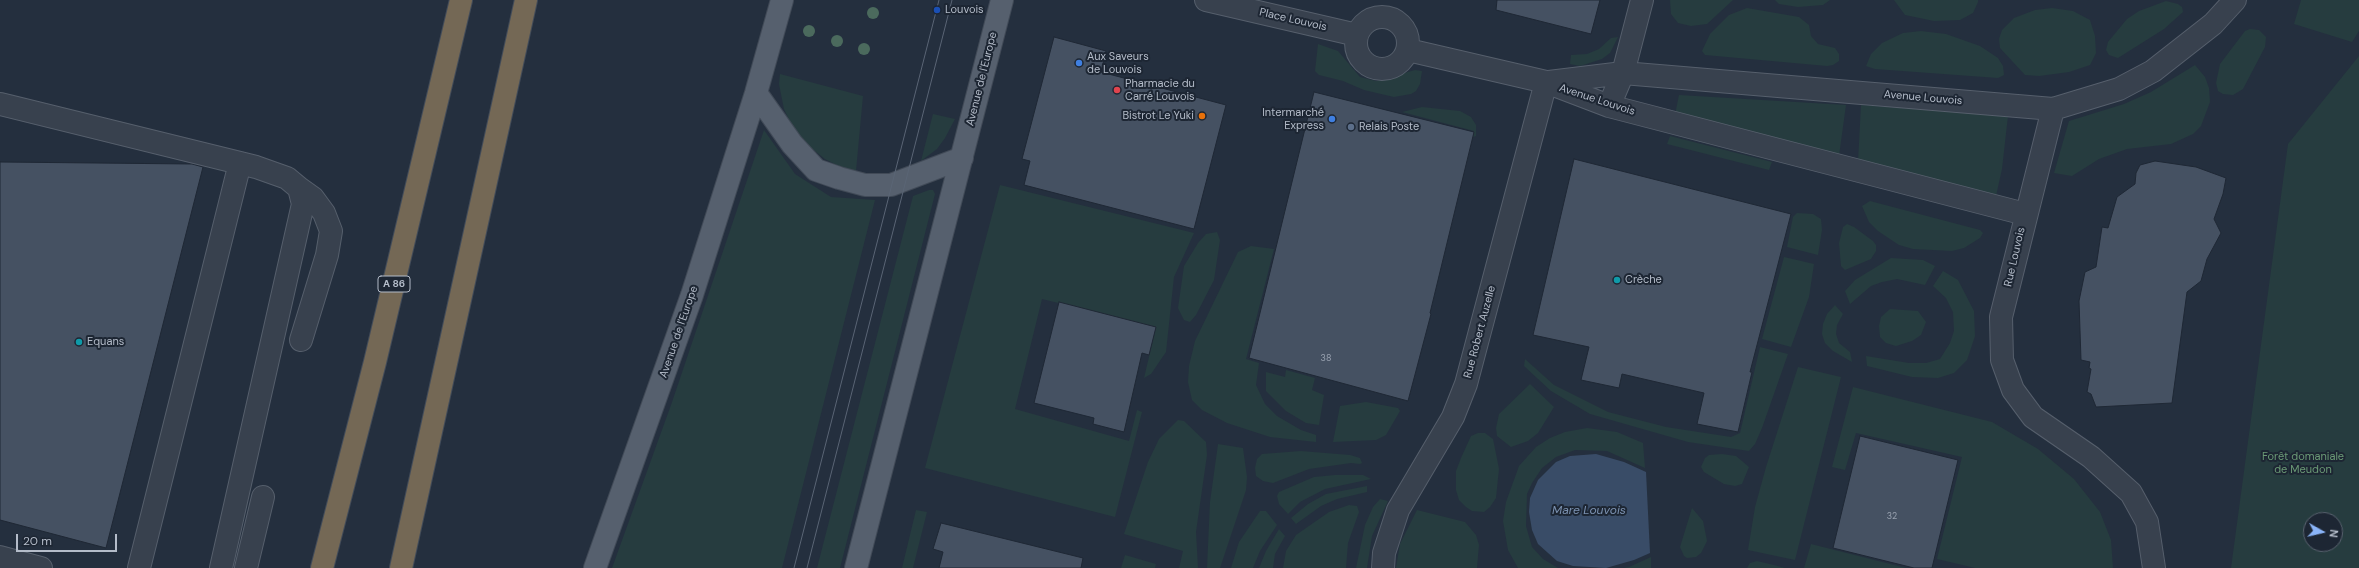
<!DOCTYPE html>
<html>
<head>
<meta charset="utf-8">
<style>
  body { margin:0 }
  #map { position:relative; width:2359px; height:568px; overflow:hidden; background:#242f3e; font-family:"DM Sans",sans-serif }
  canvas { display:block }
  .north { position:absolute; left:2303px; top:512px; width:40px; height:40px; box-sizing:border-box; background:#1d2633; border:1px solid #59626f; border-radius:50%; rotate:98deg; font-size:11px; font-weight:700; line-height:16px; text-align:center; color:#b4bcc9 }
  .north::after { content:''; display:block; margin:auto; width:14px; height:18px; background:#8ab4f8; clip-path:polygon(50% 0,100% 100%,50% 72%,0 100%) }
  .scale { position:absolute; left:16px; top:534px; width:101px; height:18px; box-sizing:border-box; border:2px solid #b4bcc9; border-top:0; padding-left:5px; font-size:12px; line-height:14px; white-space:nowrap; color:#b4bcc9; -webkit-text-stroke:3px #1d2633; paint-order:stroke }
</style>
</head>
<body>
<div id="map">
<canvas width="2359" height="568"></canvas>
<div class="north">N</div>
<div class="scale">20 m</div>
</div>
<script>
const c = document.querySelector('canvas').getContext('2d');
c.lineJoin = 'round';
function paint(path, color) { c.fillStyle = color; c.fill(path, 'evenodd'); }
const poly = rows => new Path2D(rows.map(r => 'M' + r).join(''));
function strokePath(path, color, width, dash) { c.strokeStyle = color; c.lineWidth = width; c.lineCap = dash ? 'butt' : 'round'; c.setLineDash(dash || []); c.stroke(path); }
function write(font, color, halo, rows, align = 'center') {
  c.font = font + ' "DM Sans",sans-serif'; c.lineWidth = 4; c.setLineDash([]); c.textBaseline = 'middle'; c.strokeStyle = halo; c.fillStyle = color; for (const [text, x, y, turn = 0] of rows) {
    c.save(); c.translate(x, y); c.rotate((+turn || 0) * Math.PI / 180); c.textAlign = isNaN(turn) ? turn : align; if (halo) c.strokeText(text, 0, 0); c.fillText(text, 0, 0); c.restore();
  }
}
const green = poly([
  [1670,0,1733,0,1707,24,1691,26,1678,23,1671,14],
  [1775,0,1830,0,1823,5,1798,7,1779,4],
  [1894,0,1978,0,1978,2,1973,13,1960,20,1934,21,1905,15],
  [2301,0,2359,0,2359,31,2352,42,2294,24],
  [2166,1,2178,4,2182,7,2183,12,2164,29,2118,58,2109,55,2106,50,2108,42,2127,19,2139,11],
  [1747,8,1799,17,1809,25,1811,36,1818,44,1835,48,1839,54,1839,61,1833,65,1827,66,1705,55,1702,51,1710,34,1729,15],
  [2052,8,2073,11,2090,20,2095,36,2096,53,2090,65,2069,72,2039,76,2025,75,2000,48,1999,39,2002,30,2014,18,2035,10],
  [2250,29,2259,30,2266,37,2265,47,2243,89,2233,95,2223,94,2218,91,2216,83,2220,64,2245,31],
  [1921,31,1946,34,1980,46,1998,58,2003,66,2004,75,1998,78,1875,69,1866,66,1871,54,1882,43,1903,33],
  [1618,37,1610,53,1602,59,1580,66,1570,64,1571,55,1587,54,1599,49,1611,38],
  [1318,44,1338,51,1360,77,1376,81,1415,70,1422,71,1420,84,1416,91,1411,94,1394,97,1364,90,1343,81,1319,75,1315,71],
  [2359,56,2359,568,2231,568,2288,144],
  [2311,520,2335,520,2335,544,2311,544],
  [2195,65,2205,77,2209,88,2210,102,2201,126,2193,134,2171,144,2127,149,2099,159,2072,176,2054,173,2069,121,2124,104,2151,92],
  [780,74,863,96,856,171,842,168,825,159,810,147,793,128,784,109,779,84],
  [1679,95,1846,105,1839,156,1675,115],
  [1861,105,2008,116,2002,169,1996,196,1858,162],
  [1422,107,1460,111,1471,117,1476,125,1476,136,1473,137,1474,131,1402,112],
  [933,114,955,119,945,138,937,149,921,161],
  [764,130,795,174,831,197,875,200,782,568,612,568,671,405],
  [1670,136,1772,162,1769,170,1667,144],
  [1000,185,1194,233,1174,277,1166,352,1151,374,1144,378,1156,327,1042,299,1015,409,1129,441,1137,410,1142,412,1115,517,925,468],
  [929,190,933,190,935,194,840,568,817,568,913,196],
  [1870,201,1980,230,1983,233,1980,238,1964,248,1952,251,1913,249,1899,245,1878,231,1869,222,1862,206],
  [1797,213,1813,214,1821,219,1822,230,1818,255,1787,247,1793,217],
  [1847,224,1854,227,1873,241,1876,245,1876,251,1871,259,1845,270,1841,266,1839,243,1843,227],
  [1217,232,1220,240,1214,280,1196,315,1190,322,1184,320,1178,308,1184,266,1198,243,1206,234],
  [1251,246,1274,249,1246,359,1259,363,1256,385,1265,404,1277,416,1301,430,1316,435,1316,442,1270,437,1227,423,1202,410,1192,400,1188,382,1189,366,1195,341,1238,252],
  [1784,257,1814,264,1809,297,1791,347,1762,339],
  [1891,258,1923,260,1935,266,1925,285,1897,279,1882,282,1871,286,1850,304,1845,291,1855,280],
  [1943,271,1958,280,1974,311,1975,336,1967,360,1954,373,1938,378,1912,377,1867,366,1866,356,1909,363,1926,363,1940,359,1950,343,1954,331,1953,312,1946,298,1933,286],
  [1835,305,1843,314,1837,325,1836,334,1839,343,1850,352,1852,362,1833,351,1825,343,1822,334,1823,324,1827,314],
  [1890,309,1918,311,1926,322,1921,335,1912,341,1896,346,1886,343,1880,337,1879,326,1881,317],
  [1760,347,1788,354,1762,428,1755,444,1749,451,1688,442,1590,414,1551,391,1524,366,1525,359,1554,385,1608,412,1666,427,1731,437,1740,433],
  [1798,367,1841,377,1795,560,1748,550,1755,507,1766,467],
  [1286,370,1315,378,1312,390,1324,395,1319,425,1306,423,1286,411,1266,391,1266,372,1285,377],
  [1530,384,1554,407,1538,433,1528,441,1511,447,1497,436,1496,428,1499,414],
  [1853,387,1992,422,2038,449,2074,479,2100,512,2111,540,2113,568,1975,568,1937,559,1962,457,1856,433,1845,470,1832,467],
  [1366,402,1398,408,1400,411,1386,435,1376,440,1333,442,1340,406],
  [1178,420,1184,421,1206,442,1207,455,1196,532,1198,568,1179,568,1183,551,1124,534,1148,462,1159,439],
  [1587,428,1617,432,1643,443,1645,468,1607,451,1575,450,1556,457,1542,468,1532,483,1527,494,1526,526,1532,547,1543,559,1558,568,1518,568,1508,550,1503,521,1506,502,1519,466,1536,447,1550,438,1565,432],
  [1478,433,1485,433,1493,439,1499,469,1496,498,1490,507,1484,512,1472,511,1466,507,1459,500,1456,490,1456,471,1461,458,1471,436],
  [1218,444,1243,448,1247,477,1246,490,1220,568,1207,568,1210,502],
  [1301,451,1350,455,1360,458,1362,463,1360,464,1351,463,1309,469,1273,483,1263,481,1256,476,1255,468,1257,459,1262,454],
  [1722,454,1736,456,1749,467,1742,484,1735,486,1724,484,1704,472,1701,467,1705,458,1709,455],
  [1335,475,1363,475,1371,479,1325,489,1300,502,1288,514,1279,504,1277,496,1279,492,1314,477],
  [1367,486,1367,492,1337,499,1321,506,1296,524,1291,518,1308,504,1326,494],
  [1380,499,1388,501,1372,536,1367,568,1356,568,1365,525,1373,507],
  [1349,505,1357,506,1359,512,1348,543,1346,568,1283,568,1286,551,1296,535,1329,512],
  [1692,508,1703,521,1707,541,1701,553,1696,557,1687,558,1684,556,1680,547],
  [916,510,927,512,913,568,902,568],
  [1417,510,1465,522,1476,535,1479,545,1477,568,1396,568,1400,544],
  [1260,511,1266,511,1277,525,1260,551,1253,568,1231,568,1239,542],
  [1279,529,1285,536,1275,554,1273,568,1259,568,1266,551],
  [1811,544,1906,568,1804,568],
  [1125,555,1156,564,1155,568,1121,568],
  [1651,557,1651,568,1624,568,1629,567],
  [1757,561,1774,565,1785,568,1747,568,1750,563]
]);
const water = poly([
  [1596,454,1624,462,1646,472,1650,553,1634,560,1606,568,1573,566,1557,561,1538,544,1532,530,1529,512,1530,498,1538,480,1556,462,1570,456]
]);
const building = poly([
  [1497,0,1600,0,1591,34,1496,10,1497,0],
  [1054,37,1106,51,1101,72,1226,105,1194,229,1024,185,1030,161,1022,159,1054,37],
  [1314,92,1474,132,1430,313,1431,314,1408,401,1249,358,1314,92],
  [1574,159,1791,214,1750,372,1752,372,1738,432,1697,424,1704,393,1622,374,1619,388,1581,380,1589,347,1533,335,1574,159],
  [2155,161,2196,167,2226,178,2223,194,2214,219,2221,233,2207,259,2201,281,2187,292,2172,403,2096,407,2091,394,2087,392,2091,369,2089,368,2090,362,2081,360,2079,301,2085,272,2096,267,2102,227,2108,228,2117,197,2135,184,2136,173,2140,165,2155,161],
  [0,162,192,164,203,167,106,548,0,520,0,162],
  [1059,302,1156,327,1149,355,1142,353,1124,432,1093,424,1094,418,1034,403,1059,302],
  [1860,436,1958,460,1932,568,1914,568,1833,548,1860,436],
  [941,523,1083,558,1081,568,939,568,943,552,933,549,941,523]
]);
const minor = poly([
  [1206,0,1357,35],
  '1356 43a26 26 0 1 1 52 0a26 26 0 1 1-52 0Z',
  [1408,50,1546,82,1609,106,2025,214],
  [1549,82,1623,73,2053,109],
  [0,104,256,167,287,178,299,188,303,204,221,568],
  [1609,106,1623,73,1642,0],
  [299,188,313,198,324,213,331,231,327,255,301,340],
  [0,557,41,568],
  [139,568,240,163],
  [246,568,263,497],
  [1383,568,1384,553,1398,510,1453,417,1466,384,1546,82],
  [2154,568,2147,522,2131,493,2091,457,2033,417,2013,390,2002,360,2001,317,2053,109,2119,89,2153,71,2213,24,2235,0]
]);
const major = poly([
  [756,93,792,144,816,170,839,178,865,185,891,185,962,158],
  [595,568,692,295,756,93,782,0],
  [856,568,1002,0]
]);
const highway = poly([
  [322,568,375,362,461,0],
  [401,568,526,0]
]);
const tram = poly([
  [794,568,939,0],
  [807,568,952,0]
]);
const trees = [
  [873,13],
  [809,31],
  [837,41],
  [864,49]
];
const markers = [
  [937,10,4,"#1a4fb4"],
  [1079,63,4,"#3f7fe0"],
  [1117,90,4,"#e0444e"],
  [1202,116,4,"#e8710a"],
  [1332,119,4,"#3f7fe0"],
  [1351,127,4,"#5c6f8a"],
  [1617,280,4,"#0f9aa8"],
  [79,342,4,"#0f9aa8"]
];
const numberNames = [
  ["38",1326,359],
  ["32",1892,517]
];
const shields = [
  [394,284,32]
];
const shieldNames = [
  ["A 86",394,284]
];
const poiNames = [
  ["Louvois",945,10],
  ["Aux Saveurs",1087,57],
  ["de Louvois",1087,70],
  ["Pharmacie du",1125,84],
  ["Carré Louvois",1125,97],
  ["Intermarché",1324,113,"right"],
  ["Express",1324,126,"right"],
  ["Bistrot Le Yuki",1194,116,"right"],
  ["Relais Poste",1359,127],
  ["Crèche",1625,280],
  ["Equans",87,342]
];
const streetNames = [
  ["Place Louvois",1293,20,13],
  ["Avenue de l'Europe",982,79,-76],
  ["Avenue Louvois",1923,98,5],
  ["Avenue Louvois",1597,100,18],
  ["Rue Louvois",2015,257,-77],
  ["Avenue de l'Europe",679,332,-71],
  ["Rue Robert Auzelle",1480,332,-75]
];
const parkNames = [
  ["Forêt domaniale",2303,457],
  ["de Meudon",2303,470]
];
const waterNames = [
  ["Mare Louvois",1589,511]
];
paint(green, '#263c3f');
paint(water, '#394c67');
paint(building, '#455162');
strokePath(building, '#1f2835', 1);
strokePath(minor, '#565f6c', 24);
strokePath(major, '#414a57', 24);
strokePath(highway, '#434c59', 24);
strokePath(minor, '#38414e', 22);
strokePath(major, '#56606e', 22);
strokePath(highway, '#746855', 22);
strokePath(tram, '#5a6575', 1);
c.fillStyle = '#4b6a5d';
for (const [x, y] of trees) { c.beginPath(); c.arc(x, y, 6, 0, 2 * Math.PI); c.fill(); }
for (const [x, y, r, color] of markers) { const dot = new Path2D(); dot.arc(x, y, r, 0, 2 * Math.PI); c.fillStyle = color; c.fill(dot); strokePath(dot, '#1d2633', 1.5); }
write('9px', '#98a1af', null, numberNames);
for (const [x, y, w] of shields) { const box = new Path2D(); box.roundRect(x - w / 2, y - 8, w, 16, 3); c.fillStyle = '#1d2633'; c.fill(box); strokePath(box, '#b4bcc9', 1); }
write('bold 10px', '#b4bcc9', null, shieldNames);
write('11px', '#b4bcc9', '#1d2633', poiNames, 'left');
write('11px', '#b4bcc9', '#1d2633', streetNames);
write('11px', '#6b9a76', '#1d2633', parkNames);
write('italic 12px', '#7c92b1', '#1d2633', waterNames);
</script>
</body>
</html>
